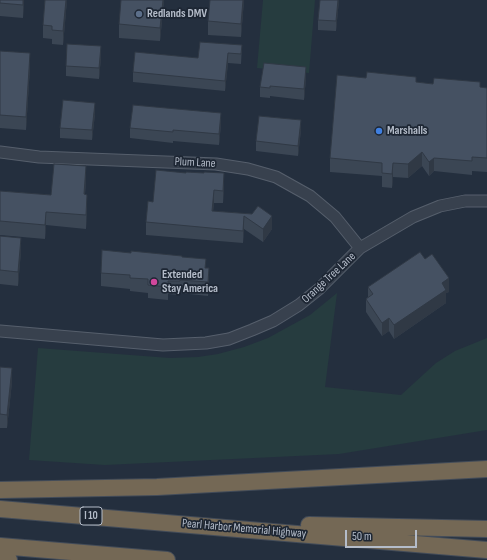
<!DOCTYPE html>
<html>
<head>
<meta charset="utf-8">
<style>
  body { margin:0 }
  #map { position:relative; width:487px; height:560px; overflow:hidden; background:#242f3e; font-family:"Sofia Sans Condensed",sans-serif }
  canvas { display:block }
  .scale { position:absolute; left:345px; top:530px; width:72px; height:18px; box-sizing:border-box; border:2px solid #b4bcc9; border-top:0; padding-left:5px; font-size:12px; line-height:14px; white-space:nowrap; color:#b4bcc9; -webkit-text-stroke:3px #1d2633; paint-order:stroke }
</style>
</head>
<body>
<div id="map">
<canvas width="487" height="560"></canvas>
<div class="scale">50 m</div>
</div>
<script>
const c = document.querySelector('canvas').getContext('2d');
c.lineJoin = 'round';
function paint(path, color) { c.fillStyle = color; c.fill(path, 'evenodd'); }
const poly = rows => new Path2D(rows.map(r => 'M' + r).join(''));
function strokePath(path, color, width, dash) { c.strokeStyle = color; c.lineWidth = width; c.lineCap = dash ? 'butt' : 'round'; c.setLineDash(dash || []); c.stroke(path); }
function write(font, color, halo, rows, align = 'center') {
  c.font = font + ' "Sofia Sans Condensed",sans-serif'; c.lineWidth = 3.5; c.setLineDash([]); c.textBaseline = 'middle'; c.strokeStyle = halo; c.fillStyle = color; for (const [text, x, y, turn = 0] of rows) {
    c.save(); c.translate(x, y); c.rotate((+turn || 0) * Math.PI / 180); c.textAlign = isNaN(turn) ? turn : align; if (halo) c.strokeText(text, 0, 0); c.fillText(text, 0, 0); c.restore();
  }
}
const green = poly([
  [263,0,315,0,309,73,257,68],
  [337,293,325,387,401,395,436,363,455,351,487,338,487,430,339,454,105,465,29,460,38,348,170,358,198,357,218,354,244,347,268,338,310,315]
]);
const minor = poly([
  [0,152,39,157,216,164,248,169,276,177,310,196,335,217,360,248],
  [0,331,163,345,206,343,229,339,252,330,273,321,299,305,319,289,360,248,413,217,440,206,465,201,487,201]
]);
const highway = poly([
  [0,490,157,487,487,469],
  [0,509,487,550],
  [309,525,487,529],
  [0,546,167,560],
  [0,558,9,560]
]);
const wall = poly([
  [0,0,24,0,23,18,0,16],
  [45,0,67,0,63,45,52,44,52,39,43,38,43,25],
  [164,0,160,41,119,38,119,24],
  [210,0,244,0,241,37,208,35,208,21],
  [339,0,336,31,318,30,318,20],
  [242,45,241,64,228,63,225,91,133,82,133,72,198,58],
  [0,51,30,67,26,130,0,128],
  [101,57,99,79,66,76,66,66],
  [306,78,304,100,270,96,270,98,260,97,260,87],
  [416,82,433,84,487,88,487,172,472,171,472,175,434,171,429,176,422,166,408,178,393,177,392,188,382,187,382,176,330,172,330,158],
  [95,114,92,140,60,138,60,128],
  [221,124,219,145,173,141,173,143,130,138,130,128],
  [301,130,298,156,256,151,256,141],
  [186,173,224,186,223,203,214,203,213,211,252,214,272,229,263,242,244,229,243,243,146,235,146,222,153,202],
  [86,180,85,194,87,208,86,229,46,225,45,239,0,235,0,191,51,195],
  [0,236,21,251,18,286,0,284],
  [182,257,206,268,209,282,208,296,180,293,180,295,168,294,168,300,148,298,148,293,130,291,130,289,101,286,101,273],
  [368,287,449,292,446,293,446,303,394,339,389,331,382,336,366,312,366,299,368,297],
  [0,367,12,382,7,428,0,428]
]);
const shadedWall = poly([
  [23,0,24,0,23,18],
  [66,0,67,0,63,45,63,31],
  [163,0,164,0,160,41,160,28],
  [243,0,244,0,241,37,241,24],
  [338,0,339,0,336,31,336,21],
  [101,46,101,57,99,79,99,68],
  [30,53,30,67,26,130,26,117],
  [228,53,228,63,225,91,225,81],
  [306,67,306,78,304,100,304,89],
  [95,103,95,114,92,140,92,130],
  [221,113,221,124,219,145,219,134],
  [301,120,301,130,298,156,298,146],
  [422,152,422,166,408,178,408,164],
  [434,158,434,171,429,176,429,162],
  [393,163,393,177,392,188,392,174],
  [86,166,86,180,84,208,84,194],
  [224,173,224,186,223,203,223,191],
  [214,190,214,203,212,224,212,211],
  [87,195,87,208,86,229,86,215],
  [46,212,46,225,45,239,45,225],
  [244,216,244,229,243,243,243,231],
  [272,216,272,229,263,242,263,229],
  [21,238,21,251,18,286,18,272],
  [209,268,209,282,208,296,208,282],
  [449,278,449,292,446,293,446,303,394,339,394,325,442,283],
  [389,318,389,331,382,336,382,323],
  [12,368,12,382,7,428,7,415]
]);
const building = poly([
  [0,0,23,0,23,5,0,3,0,0],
  [45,0,66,0,63,31,52,30,52,26,43,25,45,0],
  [121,0,163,0,160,28,119,24,121,0],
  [210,0,243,0,241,24,208,21,210,0],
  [320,0,338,0,336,21,318,20,320,0],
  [200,42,242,45,241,54,228,53,225,81,133,72,135,52,198,58,200,42],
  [67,44,101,46,99,68,66,66,67,44],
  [0,51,30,53,26,117,0,115,0,51],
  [264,63,306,67,304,89,270,86,270,88,260,87,264,63],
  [367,72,416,77,416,82,433,84,434,78,480,82,480,87,487,88,487,158,472,157,472,161,434,158,429,162,422,152,408,164,393,163,392,174,382,173,382,163,330,158,337,75,366,78,367,72],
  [63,100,95,103,92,130,60,128,63,100],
  [133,105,221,113,219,134,173,130,173,132,130,128,133,105],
  [259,116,301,120,298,146,256,141,259,116],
  [54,164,86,166,84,194,87,195,86,215,46,212,45,225,0,221,0,191,51,195,54,164],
  [156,170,186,173,186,172,204,173,204,172,224,173,223,191,214,190,212,211,252,214,258,206,272,216,263,229,244,216,243,231,146,222,148,201,153,202,156,170],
  [0,236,21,238,18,272,0,270,0,236],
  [102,250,131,253,131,251,182,256,182,257,206,259,205,268,209,268,208,282,180,280,180,281,168,281,168,287,148,285,148,279,130,278,130,275,101,273,102,250],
  [420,252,425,259,432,254,449,278,442,283,446,290,394,325,389,318,382,323,366,299,373,294,368,287,420,252],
  [0,367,12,368,7,415,0,414,0,367]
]);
const markers = [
  [139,14,4,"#5c6f8a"],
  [379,131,4,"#3f7fe0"],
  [154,282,4,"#d1479c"]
];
const shields = [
  [91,516,22]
];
const shieldNames = [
  ["I 10",91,516]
];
const poiNames = [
  ["Redlands DMV",147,14],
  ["Marshalls",387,131],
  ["Extended",162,275],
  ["Stay America",162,289]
];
const streetNames = [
  ["Plum Lane",195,163,3],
  ["Orange Tree Lane",329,278,-43],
  ["Pearl Harbor Memorial Highway",244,529,5]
];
paint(green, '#263c3f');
strokePath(minor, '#565f6c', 13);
strokePath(highway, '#434c59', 18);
strokePath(minor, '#38414e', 11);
strokePath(highway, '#746855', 16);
paint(wall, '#3b4654');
paint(shadedWall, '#303945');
paint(building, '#455162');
strokePath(building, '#303945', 1);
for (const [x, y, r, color] of markers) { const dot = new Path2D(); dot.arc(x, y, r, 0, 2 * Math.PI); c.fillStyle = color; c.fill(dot); strokePath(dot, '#1d2633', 1.5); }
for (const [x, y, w] of shields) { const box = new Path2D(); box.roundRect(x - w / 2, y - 9, w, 18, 3); c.fillStyle = '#1d2633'; c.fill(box); strokePath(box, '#b4bcc9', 1); }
write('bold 11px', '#b4bcc9', null, shieldNames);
write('bold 12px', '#b4bcc9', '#1d2633', poiNames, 'left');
write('12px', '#b4bcc9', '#1d2633', streetNames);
</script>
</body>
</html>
